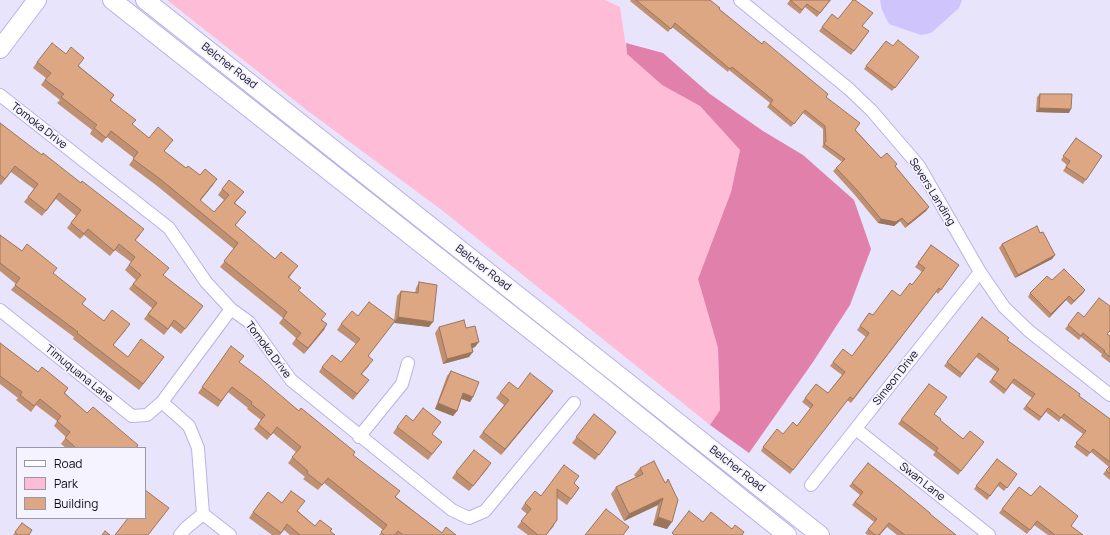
<!DOCTYPE html>
<html>
<head>
<meta charset="utf-8">
<style>
  body { margin:0 }
  #map { position:relative; width:1110px; height:535px; overflow:hidden; background:#e8e4fc; font-family:Manrope,sans-serif }
  canvas { display:block }
  .legend { position:absolute; left:16px; top:447px; width:130px; height:72px; box-sizing:border-box; background:#f5f3ff; border:1px solid #9996a5; margin:0; padding:5px 7px; list-style:none; font-size:12px; color:#100b1e }
  .legend li { display:flex; align-items:center; gap:8px; height:20px }
  .legend b { width:20px; border:1px solid #9996a5 }
</style>
</head>
<body>
<div id="map">
<canvas width="1110" height="535"></canvas>
<ul class="legend">
<li><b style="height:5px;background:#fff"></b>Road</li>
<li><b style="height:11px;background:#febcd6"></b>Park</li>
<li><b style="height:11px;background:#dea784"></b>Building</li>
</ul>
</div>
<script>
const c = document.querySelector('canvas').getContext('2d');
c.lineJoin = 'round';
function paint(path, color) { c.fillStyle = color; c.fill(path, 'evenodd'); }
const poly = rows => new Path2D(rows.map(r => 'M' + r).join(''));
function strokePath(path, color, width, dash) { c.strokeStyle = color; c.lineWidth = width; c.lineCap = dash ? 'butt' : 'round'; c.setLineDash(dash || []); c.stroke(path); }
function write(font, color, halo, rows, align = 'center') {
  c.font = font + ' Manrope,sans-serif'; c.lineWidth = 3.5; c.setLineDash([]); c.textBaseline = 'middle'; c.strokeStyle = halo; c.fillStyle = color; for (const [text, x, y, turn = 0] of rows) {
    c.save(); c.translate(x, y); c.rotate((+turn || 0) * Math.PI / 180); c.textAlign = isNaN(turn) ? turn : align; if (halo) c.strokeText(text, 0, 0); c.fillText(text, 0, 0); c.restore();
  }
}
const green = poly([
  [167,0,605,0,620,7,627,54,662,85,700,106,740,150,731,192,698,279,718,348,720,410,710,425,443,211,308,111]
]);
const forest = poly([
  [626,43,663,53,710,94,763,131,803,155,854,200,871,249,850,305,813,362,749,453,710,425,720,410,718,348,698,279,731,192,740,150,700,106,662,85,627,54]
]);
const water = poly([
  [880,0,962,0,959,8,931,33,921,35,889,24,882,10]
]);
const street = poly([
  [740,0,849,89,872,111,919,166,980,272,1004,307,1029,331,1110,395],
  [0,95,169,228,206,282,231,309,249,322,291,380,452,510,469,518,485,511,574,403],
  [0,310,132,416,147,415,162,402,231,309],
  [162,402,189,426,198,448,203,514,186,528,180,535],
  [856,429,989,535],
  [359,437,402,384,408,363],
  [811,485,980,272],
  [203,514,230,535]
]);
const secondary = poly([
  [112,0,590,377,787,535],
  [145,0,820,535],
  [0,49,37,0]
]);
const wall = poly([
  [631,0,710,0,719,9,762,44,828,94,826,97,881,158,895,166,929,207,926,211,905,228,900,221,894,226,878,223,854,194,833,171,842,162,822,147,823,145,823,129,803,113,791,127,767,107,770,103,729,70,728,72,672,27,668,32,630,1],
  [790,0,831,0,817,17,805,7,800,14,787,4],
  [832,14,838,19,863,27,869,31,851,55,819,31],
  [893,46,916,60,892,91,864,69,866,66],
  [37,62,79,66,114,95,111,100,132,125,149,138,169,145,164,151,186,168,200,175,213,185,200,201,214,212,224,200,218,195,222,189,244,192,235,203,246,212,235,226,275,259,294,271,289,278,322,320,327,324,304,354,292,344,296,338,279,323,283,318,220,267,234,249,156,185,129,165,134,158,107,137,102,143,90,134,92,130,57,103,60,100,41,85,46,78,33,68],
  [1040,94,1069,113,1036,112,1037,97],
  [0,123,140,235,135,241,163,275,203,306,181,334,171,326,164,335,144,319,152,308,129,289,136,280,125,270,131,262,115,250,110,256,84,235,80,239,67,228,76,216,56,199,42,216,24,202,34,189,11,172,1,185,0,184],
  [1076,138,1102,156,1083,184,1063,171,1067,165,1061,160],
  [1040,233,1055,255,1052,259,1015,278,999,248,1002,244],
  [0,235,22,251,53,274,82,305,104,321,126,330,113,345,128,357,164,357,139,390,73,339,74,337,11,290,16,284,0,271],
  [931,245,959,265,938,294,936,292,851,403,847,400,790,474,761,451,763,447,783,434,797,426,811,409,802,402,816,384,828,393,842,375,830,366,833,362,852,356,866,337,857,330,860,326,873,315,900,296,912,285,922,272,915,267],
  [1052,280,1085,290,1083,293,1071,305,1066,300,1049,318,1028,297,1030,293],
  [419,282,429,327,394,322,368,356,369,366,362,374,369,380,353,400,319,372,322,367,341,362,356,344,337,330,341,324,394,321,397,296,401,291,415,293,416,288],
  [982,317,1007,340,1079,396,1110,419,1110,480,1103,474,1109,467,1091,452,1087,457,1074,447,1083,434,1061,418,1059,422,1046,412,1039,421,1023,409,1032,398,1012,383,1004,394,989,382,997,372,976,357,960,378,944,366],
  [1068,325,1107,334,1110,336,1110,363,1101,356,1102,354,1081,337,1079,340,1065,329],
  [439,327,466,328,475,347,472,348,469,357,443,364,435,333],
  [0,343,38,372,68,388,65,393,87,413,136,448,66,448,61,444,66,437,54,426,57,421,36,405,31,412,16,400,18,398,0,384],
  [231,346,239,362,353,455,396,497,442,533,456,535,379,535,383,530,324,483,318,490,303,479,305,477,288,463,296,452,273,433,267,440,254,429,261,420,247,409,248,408,228,392,218,407,198,393],
  [451,371,473,397,470,402,461,399,457,411,453,416,435,409,447,376],
  [929,384,934,414,940,420,963,439,981,446,958,475,933,455,935,452,898,424],
  [518,389,553,391,549,397,501,455,479,437,504,405,496,398,500,393],
  [594,414,616,432,595,460,572,443],
  [397,427,432,434,442,442,428,460,393,433],
  [997,459,1017,474,1004,491,998,486,987,500,974,489],
  [640,468,665,483,668,479,667,529,653,525,658,505,624,521,611,494,616,487,636,477,634,475],
  [487,469,469,491,452,478,456,472],
  [852,483,930,514,956,535,897,535,887,527,880,535,868,535,865,533,874,522,852,505,860,495,849,486],
  [574,484,579,488,567,505,557,498,554,526,546,535,528,535,517,527,527,514,521,509,525,503,541,496],
  [1019,487,1083,535,1048,535,1034,525,1027,534,999,513],
  [282,503,298,511,315,526,330,531,335,535,290,535,284,530,280,535,272,535,249,518,253,512],
  [22,523,29,535,13,535]
]);
const shadedWall = poly([
  [1039,108,1071,109,1069,113,1036,112],
  [217,179,213,185,196,206,200,200],
  [929,207,926,211,905,228,908,224],
  [902,218,900,221,894,226,878,223,881,219],
  [1055,255,1052,259,1015,278,1018,275],
  [1085,290,1083,293,1071,305,1074,301],
  [1069,296,1066,300,1049,318,1051,314],
  [398,317,433,322,429,327,394,323],
  [327,324,324,330,304,354,308,348],
  [479,342,475,347,467,350,471,344],
  [473,352,469,357,443,364,447,359],
  [553,391,549,397,501,455,505,449],
  [463,393,473,397,470,402,460,398],
  [438,403,457,411,453,416,435,409],
  [491,463,487,469,469,491,473,486],
  [663,498,658,505,624,521,629,514],
  [658,517,672,522,667,529,653,525]
]);
const building = poly([
  [636,0,710,0,720,8,719,9,762,44,764,41,828,94,826,97,860,123,855,130,881,158,887,153,897,164,895,166,929,207,908,224,902,218,896,222,881,219,857,190,836,168,845,159,824,144,826,141,825,126,805,110,794,124,770,104,773,100,732,67,730,69,675,23,671,29,636,0],
  [790,0,830,0,820,13,807,4,802,10,790,0],
  [853,0,855,0,873,13,862,26,869,31,854,51,822,27,832,14,838,19,853,0],
  [898,40,919,57,895,88,866,66,886,41,893,46,898,40],
  [52,43,66,54,71,47,84,58,78,66,114,95,110,100,136,120,132,124,149,138,158,127,173,140,164,151,186,168,188,166,200,175,205,169,217,179,200,200,214,212,229,195,222,189,229,180,244,192,234,203,246,212,235,225,275,259,281,252,298,266,288,277,301,288,298,290,326,314,321,320,327,324,308,348,296,339,301,333,283,318,287,312,224,261,238,243,160,179,133,159,138,152,111,131,106,138,94,128,97,125,61,97,64,94,45,80,51,73,37,62,52,43],
  [1040,94,1072,94,1071,109,1039,108,1040,94],
  [0,123,42,155,43,153,81,183,82,181,144,229,135,240,169,268,163,275,203,306,185,329,174,320,168,329,148,314,157,303,133,284,141,275,129,265,135,257,119,244,114,251,88,229,84,234,71,223,81,210,59,193,46,211,28,197,38,184,15,166,5,179,0,175,0,123],
  [1076,138,1102,156,1086,180,1066,167,1070,161,1063,156,1076,138],
  [1037,226,1040,233,1043,232,1055,255,1018,275,1002,244,1037,226],
  [0,235,22,251,27,244,57,268,53,273,86,299,82,304,104,321,112,310,130,324,113,345,128,357,141,339,164,357,143,384,77,333,78,332,15,285,20,278,0,263,0,235],
  [931,245,959,265,941,290,939,288,853,399,850,397,793,470,763,447,777,429,783,434,793,422,797,426,813,405,805,398,816,384,828,393,845,372,833,362,843,349,852,356,869,333,860,326,869,313,873,315,892,290,900,296,910,283,912,285,925,268,918,263,931,245],
  [1064,269,1085,290,1074,301,1069,296,1051,314,1030,293,1047,276,1052,280,1064,269],
  [419,282,437,285,433,322,398,317,401,291,418,293,419,282],
  [1099,298,1110,306,1110,331,1107,334,1110,336,1110,357,1104,352,1105,351,1083,333,1081,336,1068,325,1078,312,1084,317,1099,298],
  [369,302,395,321,368,356,373,360,361,374,369,380,357,394,322,367,332,355,341,362,360,339,341,324,352,311,358,316,369,302],
  [982,317,1009,338,1007,340,1080,394,1079,396,1110,419,1110,462,1093,449,1090,453,1076,443,1086,431,1064,414,1061,418,1048,408,1041,417,1026,406,1035,394,1014,379,1006,390,992,379,999,369,979,353,962,374,947,362,982,317],
  [464,320,466,328,475,326,479,342,471,344,473,352,447,359,439,327,464,320],
  [0,343,38,372,42,367,68,388,64,393,87,413,93,407,138,445,136,448,81,448,80,447,80,448,76,448,65,438,70,432,57,421,61,416,40,399,34,406,20,395,22,392,0,376,0,343],
  [231,346,244,356,239,362,259,377,299,411,301,408,355,452,353,455,400,491,395,497,442,533,446,527,456,535,403,535,398,531,395,535,384,535,381,532,387,525,328,478,322,485,307,473,308,471,292,457,301,447,277,427,271,435,258,424,265,415,251,404,252,402,232,387,221,401,202,387,231,346],
  [451,371,479,382,473,397,463,393,457,411,438,403,451,371],
  [530,373,553,391,505,449,483,432,509,400,500,393,509,382,518,389,530,373],
  [929,384,947,397,934,414,941,419,940,420,963,439,970,431,984,442,961,471,936,451,938,448,901,420,929,384],
  [423,408,441,422,432,434,442,442,432,454,397,427,406,415,413,421,423,408],
  [594,414,616,432,599,455,576,437,594,414],
  [474,450,491,463,473,486,456,472,474,450],
  [997,459,1017,474,1007,488,1000,482,990,496,976,486,997,459],
  [654,461,665,483,667,482,668,479,678,500,672,522,658,517,663,498,629,514,616,487,643,474,640,468,654,461],
  [868,463,901,489,930,513,930,514,956,535,905,535,889,523,879,535,875,535,868,529,877,519,855,502,863,492,852,483,868,463],
  [564,465,579,476,574,483,579,488,571,499,557,489,557,520,546,535,538,535,521,521,531,509,525,503,535,491,541,496,564,465],
  [1110,466,1110,474,1106,470,1110,466],
  [1040,486,1078,516,1071,526,1083,535,1055,535,1037,521,1030,530,1002,509,1019,487,1031,496,1040,486],
  [145,490,169,508,148,535,115,535,128,518,145,518,145,490],
  [291,491,305,501,297,511,315,526,320,520,332,529,330,531,335,535,300,535,287,524,281,533,253,512,268,492,282,503,291,491],
  [606,509,629,527,623,535,585,535,606,509],
  [689,511,703,522,711,512,732,529,735,525,744,532,742,535,674,535,672,533,689,511],
  [22,523,32,530,29,535,18,535,15,532,22,523],
  [105,531,110,535,102,535,105,531]
]);
const streetNames = [
  ["Belcher Road",229,66,38],
  ["Tomoka Drive",39,126,38],
  ["Severs Landing",932,192,58],
  ["Belcher Road",483,268,38],
  ["Tomoka Drive",268,350,53],
  ["Timuquana Lane",79,374,39],
  ["Simeon Drive",896,378,-52],
  ["Belcher Road",737,469,38],
  ["Swan Lane",922,482,38]
];
paint(green, '#febcd6');
paint(forest, '#e180aa');
paint(water, '#cfc4fc');
strokePath(street, '#bbb0e9', 14);
strokePath(secondary, '#bbb0e9', 20);
strokePath(street, '#fff', 12);
strokePath(secondary, '#fff', 18);
paint(wall, '#bf9072');
paint(shadedWall, '#9b755c');
paint(building, '#dea784');
strokePath(building, '#9b755c', 1);
write('11px', '#100b1e', '#f5f3ff', streetNames);
</script>
</body>
</html>
